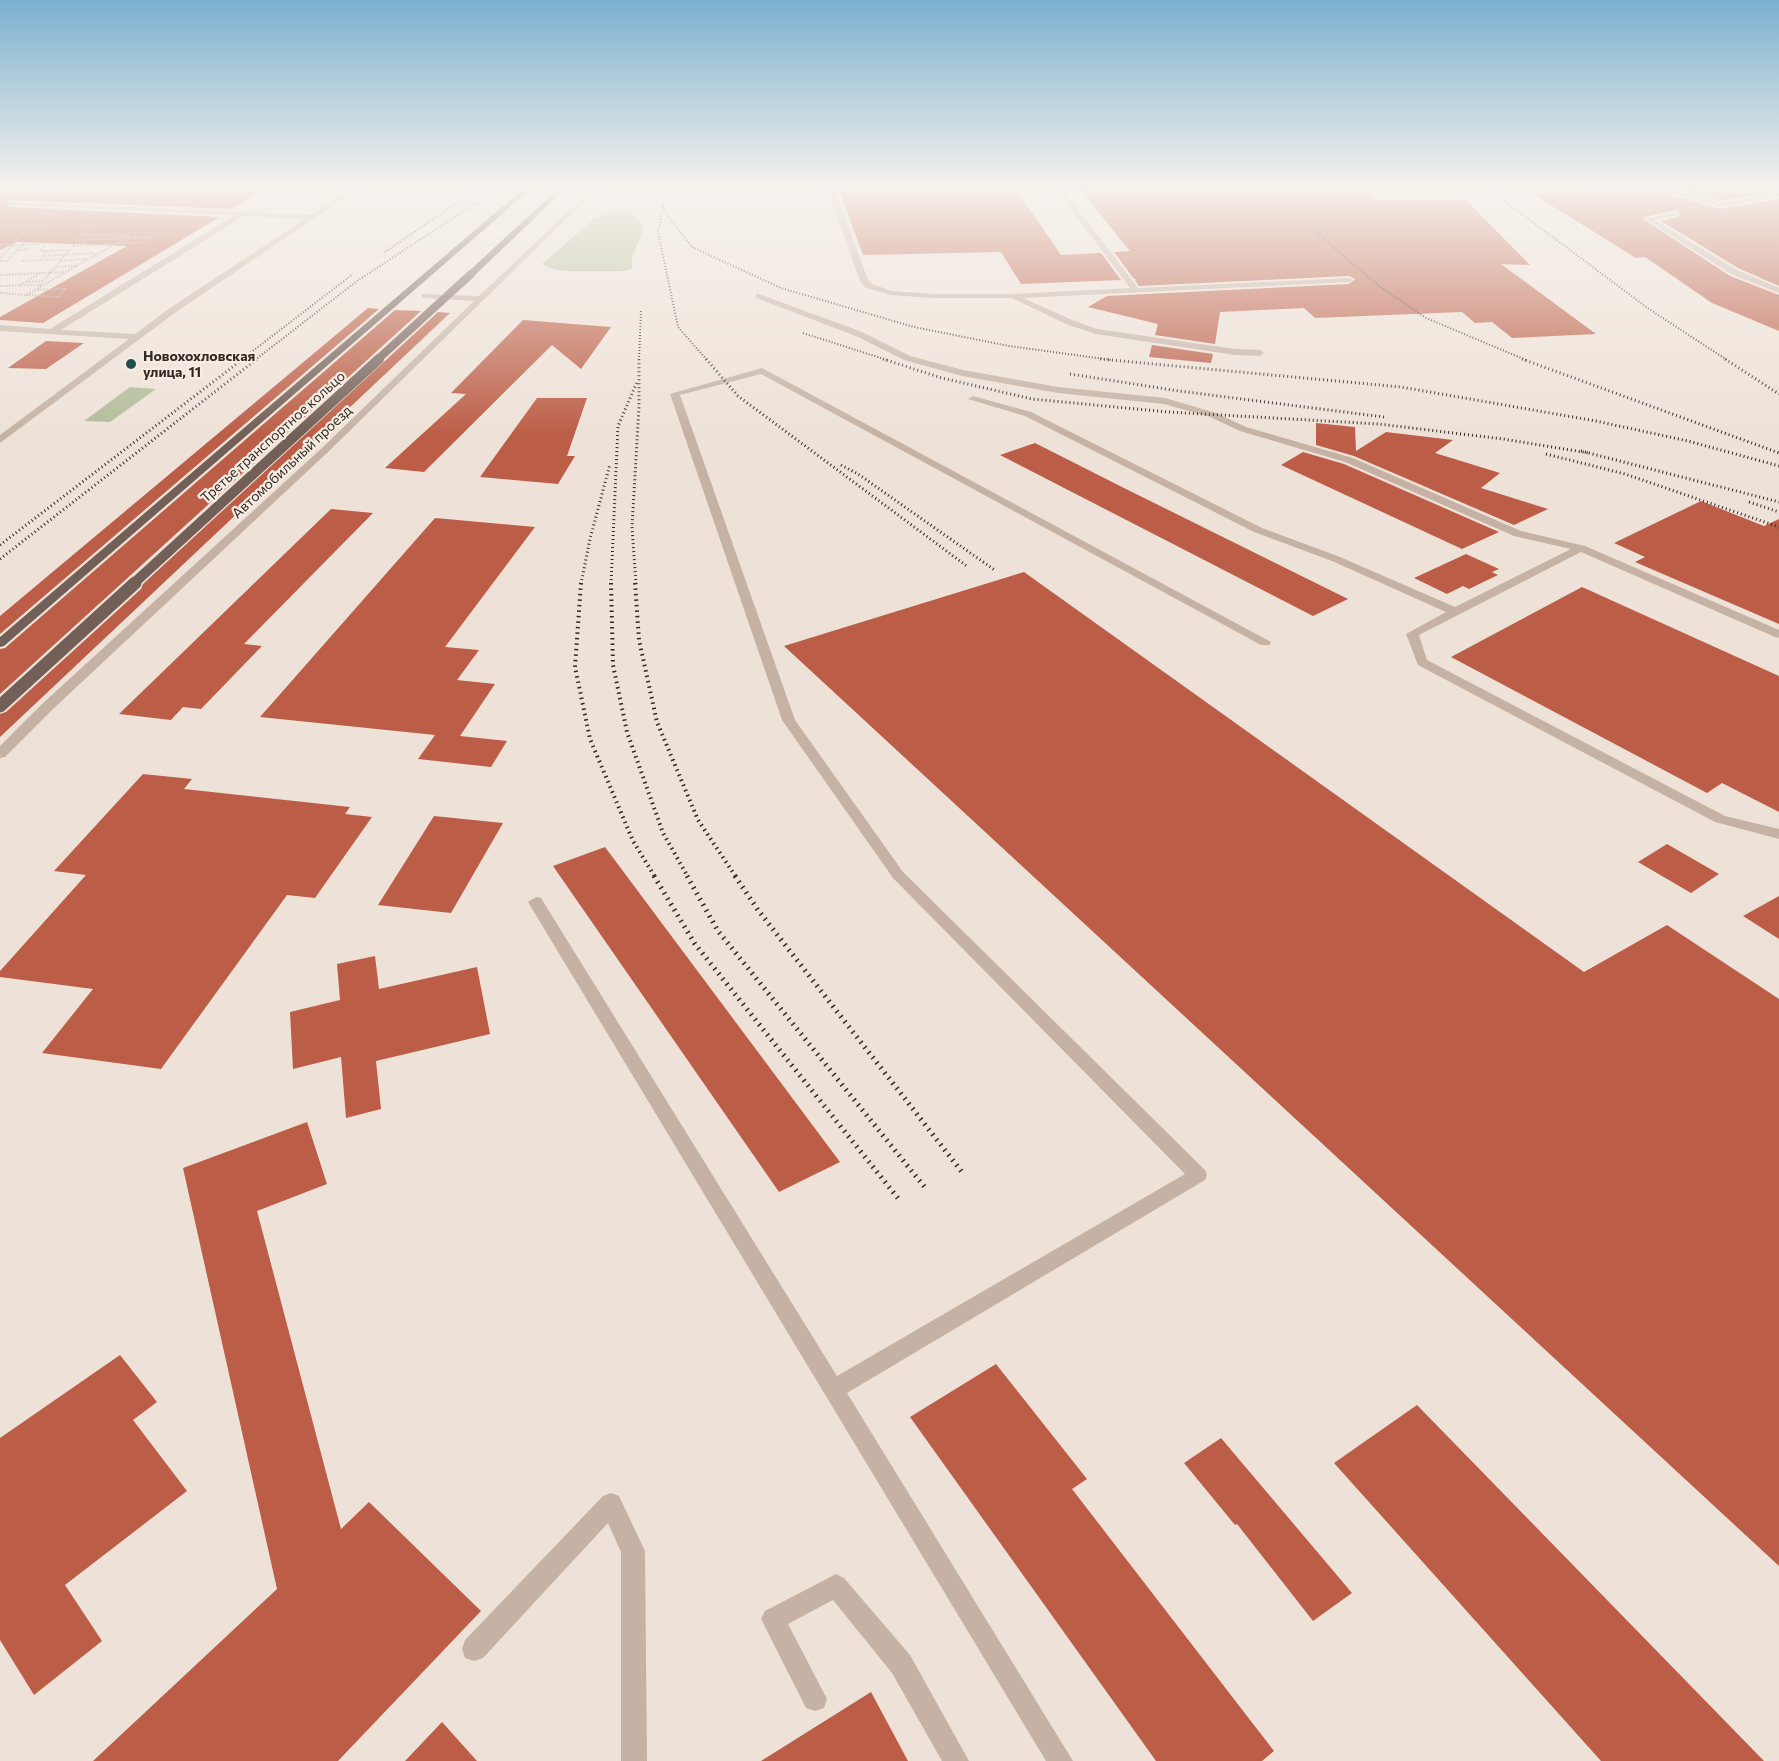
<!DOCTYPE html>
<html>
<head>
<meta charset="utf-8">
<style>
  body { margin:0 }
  canvas { display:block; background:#eee2d8 }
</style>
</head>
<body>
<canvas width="1779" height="1761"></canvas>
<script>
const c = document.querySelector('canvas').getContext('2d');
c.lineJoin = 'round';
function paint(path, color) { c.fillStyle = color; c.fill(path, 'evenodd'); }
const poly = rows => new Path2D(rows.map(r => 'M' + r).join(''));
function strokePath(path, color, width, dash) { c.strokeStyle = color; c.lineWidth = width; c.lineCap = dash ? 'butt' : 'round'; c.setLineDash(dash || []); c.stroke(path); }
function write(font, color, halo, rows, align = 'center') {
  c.font = font + ' Commissioner,sans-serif'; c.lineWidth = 4.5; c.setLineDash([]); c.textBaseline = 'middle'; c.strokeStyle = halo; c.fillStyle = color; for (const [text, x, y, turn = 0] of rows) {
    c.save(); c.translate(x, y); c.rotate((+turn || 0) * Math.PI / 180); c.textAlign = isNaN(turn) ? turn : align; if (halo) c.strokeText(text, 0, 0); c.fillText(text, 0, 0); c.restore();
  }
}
const green = poly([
  [616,211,629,211,644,226,632,258,632,269,622,271,564,271,549,268,542,264,595,218],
  [130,387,156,389,110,422,84,421]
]);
const building = poly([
  [0,188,41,188,40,191,45,195,54,188,267,188,232,209,7,200,10,207,220,217,43,323,0,320,0,317,127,246,17,242,0,250],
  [838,188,1015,188,1061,255,1101,253,1121,280,1021,284,1001,252,863,255],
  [1079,188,1362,188,1377,200,1466,200,1530,265,1501,264,1596,334,1512,338,1492,322,1475,323,1462,312,1315,318,1304,308,1220,312,1215,344,1155,335,1158,324,1088,307,1107,296,1349,284,1355,279,1349,276,1139,286,1135,280,1137,279,1134,279,1114,252,1130,251],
  [1679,188,1779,188,1779,191,1720,201],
  [1613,190,1671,195,1720,209,1779,199,1779,286,1738,268,1661,221,1678,217,1680,214,1677,210,1645,217,1643,219,1730,276,1779,295,1779,331,1712,303,1645,257,1636,258,1533,194],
  [368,308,379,309,0,634,0,616],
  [395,310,421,311,0,694,0,649,5,648],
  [438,312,450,313,0,737,0,714,6,712,141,589,143,584],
  [523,320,611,327,581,369,552,345,424,472,385,468,466,394,451,393],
  [46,341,84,343,46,369,8,368],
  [1152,345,1213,354,1211,363,1149,357],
  [537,398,587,398,567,456,575,456,558,484,480,477],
  [1316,423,1355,427,1356,451,1386,432,1453,440,1435,453,1500,473,1481,488,1548,509,1514,525,1354,456,1316,445],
  [1035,443,1124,488,1348,599,1313,616,1000,455],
  [1303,452,1344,464,1499,532,1462,549,1281,465],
  [1701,501,1764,526,1779,519,1779,624,1635,562,1645,557,1614,543],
  [331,509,373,513,244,644,262,646,201,709,183,707,171,720,119,714],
  [435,518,535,527,445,647,479,650,457,680,495,684,460,736,507,741,491,767,418,759,435,735,260,717],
  [1466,554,1499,569,1492,572,1498,575,1469,589,1463,586,1447,594,1414,578],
  [1024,572,1584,972,1667,925,1779,999,1779,1566,784,646],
  [1582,587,1779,676,1779,812,1722,783,1707,793,1451,657],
  [143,774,192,779,184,789,350,807,345,814,372,817,315,898,287,895,161,1069,42,1053,93,989,0,977,0,971,86,875,54,871],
  [434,816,503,823,451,913,378,905],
  [1667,844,1719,874,1691,893,1638,862],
  [605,847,840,1162,779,1192,553,866],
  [1779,896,1779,939,1743,916],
  [375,956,379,989,477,967,490,1034,376,1061,381,1109,346,1118,341,1057,293,1069,290,1012,340,1000,337,964],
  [307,1122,327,1184,257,1211,341,1529,369,1502,481,1611,338,1761,93,1761,277,1589,183,1168],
  [120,1355,157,1402,133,1420,187,1491,65,1585,102,1641,34,1695,0,1640,0,1438],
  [996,1364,1087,1479,1072,1489,1274,1751,1262,1761,1156,1761,910,1417],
  [1417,1405,1764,1761,1601,1761,1334,1463],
  [1221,1438,1352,1593,1313,1621,1237,1524,1235,1525,1184,1463],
  [871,1692,908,1761,761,1761],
  [442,1722,477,1761,405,1761]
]);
const path = poly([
  [2,227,48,225],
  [128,238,154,237],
  [79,240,121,238],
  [76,243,88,242],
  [0,244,11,245],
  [11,246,40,244],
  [74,246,144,242,154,236],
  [44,247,40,251,46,251],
  [18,250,28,249],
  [43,255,46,251,70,250],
  [42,256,95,253],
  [0,258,31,226],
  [0,261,7,261,24,243],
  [22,261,62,259],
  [61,261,87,259],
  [56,267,76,266],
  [0,275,65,272],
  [26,282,43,281],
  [20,285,39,274],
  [40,285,91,225],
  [0,286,40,285],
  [0,293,26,295,129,236,84,234],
  [26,295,59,297,65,289,35,290]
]);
const minor = poly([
  [44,188,52,188,45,193,42,191,44,188],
  [351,188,359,188,176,312,0,443,0,435,129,339,0,331,0,325,50,329,235,215,10,205,8,202,311,215,351,188],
  [244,216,305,219,170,308,135,334,61,330,244,216],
  [593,188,602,188,592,194,328,452,52,710,5,757,0,758,0,746,42,704,322,448,474,301,425,298,422,298,422,294,479,296,593,188],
  [827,188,834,188,868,280,872,284,892,291,932,294,1012,294,1130,288,1055,188,1062,188,1138,288,1349,278,1353,280,1349,282,1023,298,1072,320,1097,329,1235,349,1260,350,1264,353,1260,356,1235,355,1096,334,1066,324,1012,298,932,298,891,295,866,288,860,281,827,188],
  [1629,188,1677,188,1676,190,1720,203,1779,193,1779,197,1720,207,1671,193,1629,188],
  [1676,212,1678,215,1655,220,1737,270,1779,288,1779,293,1731,274,1645,219,1676,212],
  [759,294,862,332,910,356,963,370,1058,387,1165,398,1216,413,1246,427,1353,458,1521,531,1585,546,1779,630,1779,638,1775,637,1581,552,1419,635,1427,660,1725,816,1779,829,1779,839,1715,822,1418,665,1406,634,1446,612,1332,561,1254,532,1025,416,968,399,973,396,1031,412,1262,528,1340,557,1455,607,1571,549,1514,536,1345,462,1240,431,1210,417,1164,404,1058,393,962,376,904,360,856,336,756,298,756,294,759,294],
  [762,368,1271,642,1269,645,1261,645,761,374,680,395,795,720,903,872,1205,1170,1207,1175,1205,1180,847,1393,1073,1761,1046,1761,528,902,536,897,541,898,837,1376,1185,1174,893,878,782,720,670,394,762,368],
  [611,1493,619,1496,645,1551,647,1761,621,1761,621,1552,608,1523,483,1658,474,1661,465,1658,462,1649,465,1640,603,1496,611,1493],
  [836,1574,844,1578,910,1655,969,1761,942,1761,892,1673,833,1600,788,1624,827,1699,824,1708,815,1711,806,1708,761,1619,765,1611,836,1574]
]);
const major = poly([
  [524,188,532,188,4,646,0,647,0,637,524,188],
  [559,188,566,188,474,276,468,276,468,272,559,188]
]);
const railFar3 = poly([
  [667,188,663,207,665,212,692,247,781,288,914,327,1009,346,1112,360],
  [1487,188,1649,309,1727,360],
  [663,207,658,232,678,327,707,360],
  [1310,227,1379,286,1426,318,1526,360],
  [385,252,479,188],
  [803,333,887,360],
  [241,360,353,274],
  [255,360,357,281,499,188],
  [639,360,641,311]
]);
const railFar2 = poly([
  [706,359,738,396,968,567],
  [883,359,942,378,1032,399,1168,412,1379,424,1503,439,1589,453],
  [1100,359,1401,387,1596,421,1688,441,1779,466],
  [1522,359,1779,453],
  [1725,359,1779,394],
  [1070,374,1179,391,1384,417],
  [1581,451,1779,502],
  [1546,454,1625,474,1779,527],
  [841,465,858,474,996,571],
  [1749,502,1779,512],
  [0,545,243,359],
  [0,559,257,359],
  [581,584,590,539,610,464],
  [611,584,618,426,637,382],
  [636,584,632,527,639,407,639,359]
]);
const railFar1 = poly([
  [581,583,575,667,590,739,633,841,655,877],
  [611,583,613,665,627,732,663,833,688,877],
  [635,583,639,640,657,722,698,820,736,877]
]);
const rail = poly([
  [654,876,695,944,901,1202],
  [687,876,718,931,927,1190],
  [735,876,758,910,962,1172]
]);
const majorBridgeFar2 = poly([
  [377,360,471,274]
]);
const majorBridgeFar1 = poly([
  [133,584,379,359]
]);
const majorBridge = poly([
  [0,706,135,583]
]);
const markers = [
  [131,364,6,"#1f4f4f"]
];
const farPoinames = [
  ["Новохохловская",143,356],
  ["улица, 11",143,372]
];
const farStreetnames = [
  ["Третье транспортное кольцо",273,437,-42],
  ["Автомобильный проезд",292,462,-43]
];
paint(green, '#b2bc99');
paint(building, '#bc5e47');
strokePath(path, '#b19c8f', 2, [1.5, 1.5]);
paint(minor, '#c5b2a5');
paint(major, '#725f57');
strokePath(railFar3, '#312925', 2, [1, 2]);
strokePath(railFar2, '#312925', 3, [1, 3]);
strokePath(railFar1, '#312925', 4, [1.5, 4]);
strokePath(rail, '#312925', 5, [1.5, 5]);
strokePath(majorBridgeFar2, '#725f57', 8);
strokePath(majorBridgeFar1, '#725f57', 10);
strokePath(majorBridge, '#725f57', 13);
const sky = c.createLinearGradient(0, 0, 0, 435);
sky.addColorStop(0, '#7bb0cf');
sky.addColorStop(0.43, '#f7f2ed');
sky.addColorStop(1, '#f7f2ed00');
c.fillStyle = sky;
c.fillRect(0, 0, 1779, 435);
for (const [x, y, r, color] of markers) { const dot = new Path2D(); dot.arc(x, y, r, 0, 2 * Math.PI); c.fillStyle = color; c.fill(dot); strokePath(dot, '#f7ede3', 2); }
write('bold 14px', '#312925', '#f7ede3', farPoinames, 'left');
write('14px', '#312925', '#f7ede3', farStreetnames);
</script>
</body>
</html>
